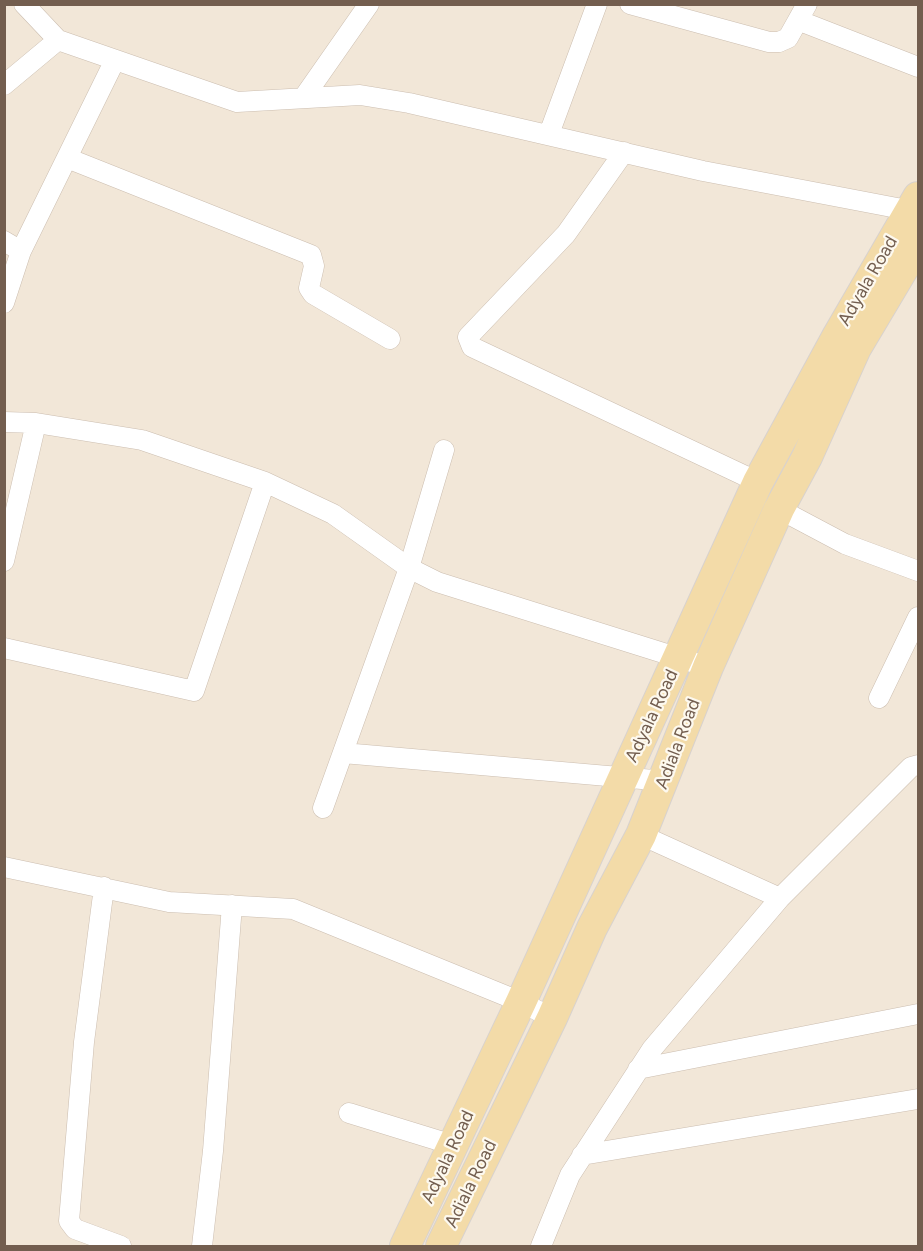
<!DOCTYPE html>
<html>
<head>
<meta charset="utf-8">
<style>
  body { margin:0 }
  #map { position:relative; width:923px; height:1251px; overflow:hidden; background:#fbf5e9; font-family:Figtree,sans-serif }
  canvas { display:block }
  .frame { position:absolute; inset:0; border:6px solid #735e4f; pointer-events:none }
</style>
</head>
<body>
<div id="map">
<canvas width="923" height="1251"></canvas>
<div class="frame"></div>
</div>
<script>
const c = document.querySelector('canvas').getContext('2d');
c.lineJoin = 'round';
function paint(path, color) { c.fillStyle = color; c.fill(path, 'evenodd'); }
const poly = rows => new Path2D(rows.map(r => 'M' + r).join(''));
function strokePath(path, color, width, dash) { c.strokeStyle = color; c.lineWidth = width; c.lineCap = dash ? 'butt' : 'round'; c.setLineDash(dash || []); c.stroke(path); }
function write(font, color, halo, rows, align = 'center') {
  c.font = font + ' Figtree,sans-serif'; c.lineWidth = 4.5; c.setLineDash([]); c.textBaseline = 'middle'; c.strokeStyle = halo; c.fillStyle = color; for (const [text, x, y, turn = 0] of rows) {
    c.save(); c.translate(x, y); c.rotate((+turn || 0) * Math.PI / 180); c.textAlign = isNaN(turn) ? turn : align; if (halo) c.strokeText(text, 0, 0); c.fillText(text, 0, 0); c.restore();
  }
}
const residential = poly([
  [5,5,918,5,918,1246,5,1246]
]);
const street = poly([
  [24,4,58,40,237,102,360,95,409,103,703,171,918,212],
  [630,4,769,42,779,42,788,38,807,4],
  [800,21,918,67],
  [4,85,58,40],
  [304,97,369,4],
  [549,134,597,4],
  [624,152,566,234,468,337,472,347,758,482],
  [67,158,311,255,314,266,309,288,313,294,390,339],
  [4,241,21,251],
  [4,303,21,251,115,60],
  [4,422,36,423,142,440,265,482,333,514,409,568,437,582,708,667],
  [779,509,845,544,918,571],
  [4,561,36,423],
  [4,648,194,691,265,482],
  [879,698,918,617],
  [343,753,665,781],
  [323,808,409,568,444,450],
  [641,835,780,898,911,767,918,765],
  [4,867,169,902,293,909,521,1002,552,1018],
  [104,887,84,1042,69,1221,75,1229,121,1246],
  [638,1069,918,1014],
  [349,1113,453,1145],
  [582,1155,918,1099],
  [202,1246,213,1151,232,905],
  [541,1246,570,1175,652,1049,780,898]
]);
const primary = poly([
  [405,1246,521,1002,758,482,838,335,918,197],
  [441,1246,552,1018,592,928,641,835,708,667,779,509,807,457,856,348,918,244]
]);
const streetNames = [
  ["Adyala Road",868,281,-60],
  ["Adyala Road",652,716,-65],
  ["Adiala Road",678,744,-69],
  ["Adyala Road",448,1157,-65],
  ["Adiala Road",471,1184,-64]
];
paint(residential, '#f2e7d8');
strokePath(street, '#ccbeb0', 21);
strokePath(primary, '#d8d2ce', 32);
strokePath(street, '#fff', 20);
strokePath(primary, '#f3dba8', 30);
write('18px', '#735e4f', '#fdf9ef', streetNames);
</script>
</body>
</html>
